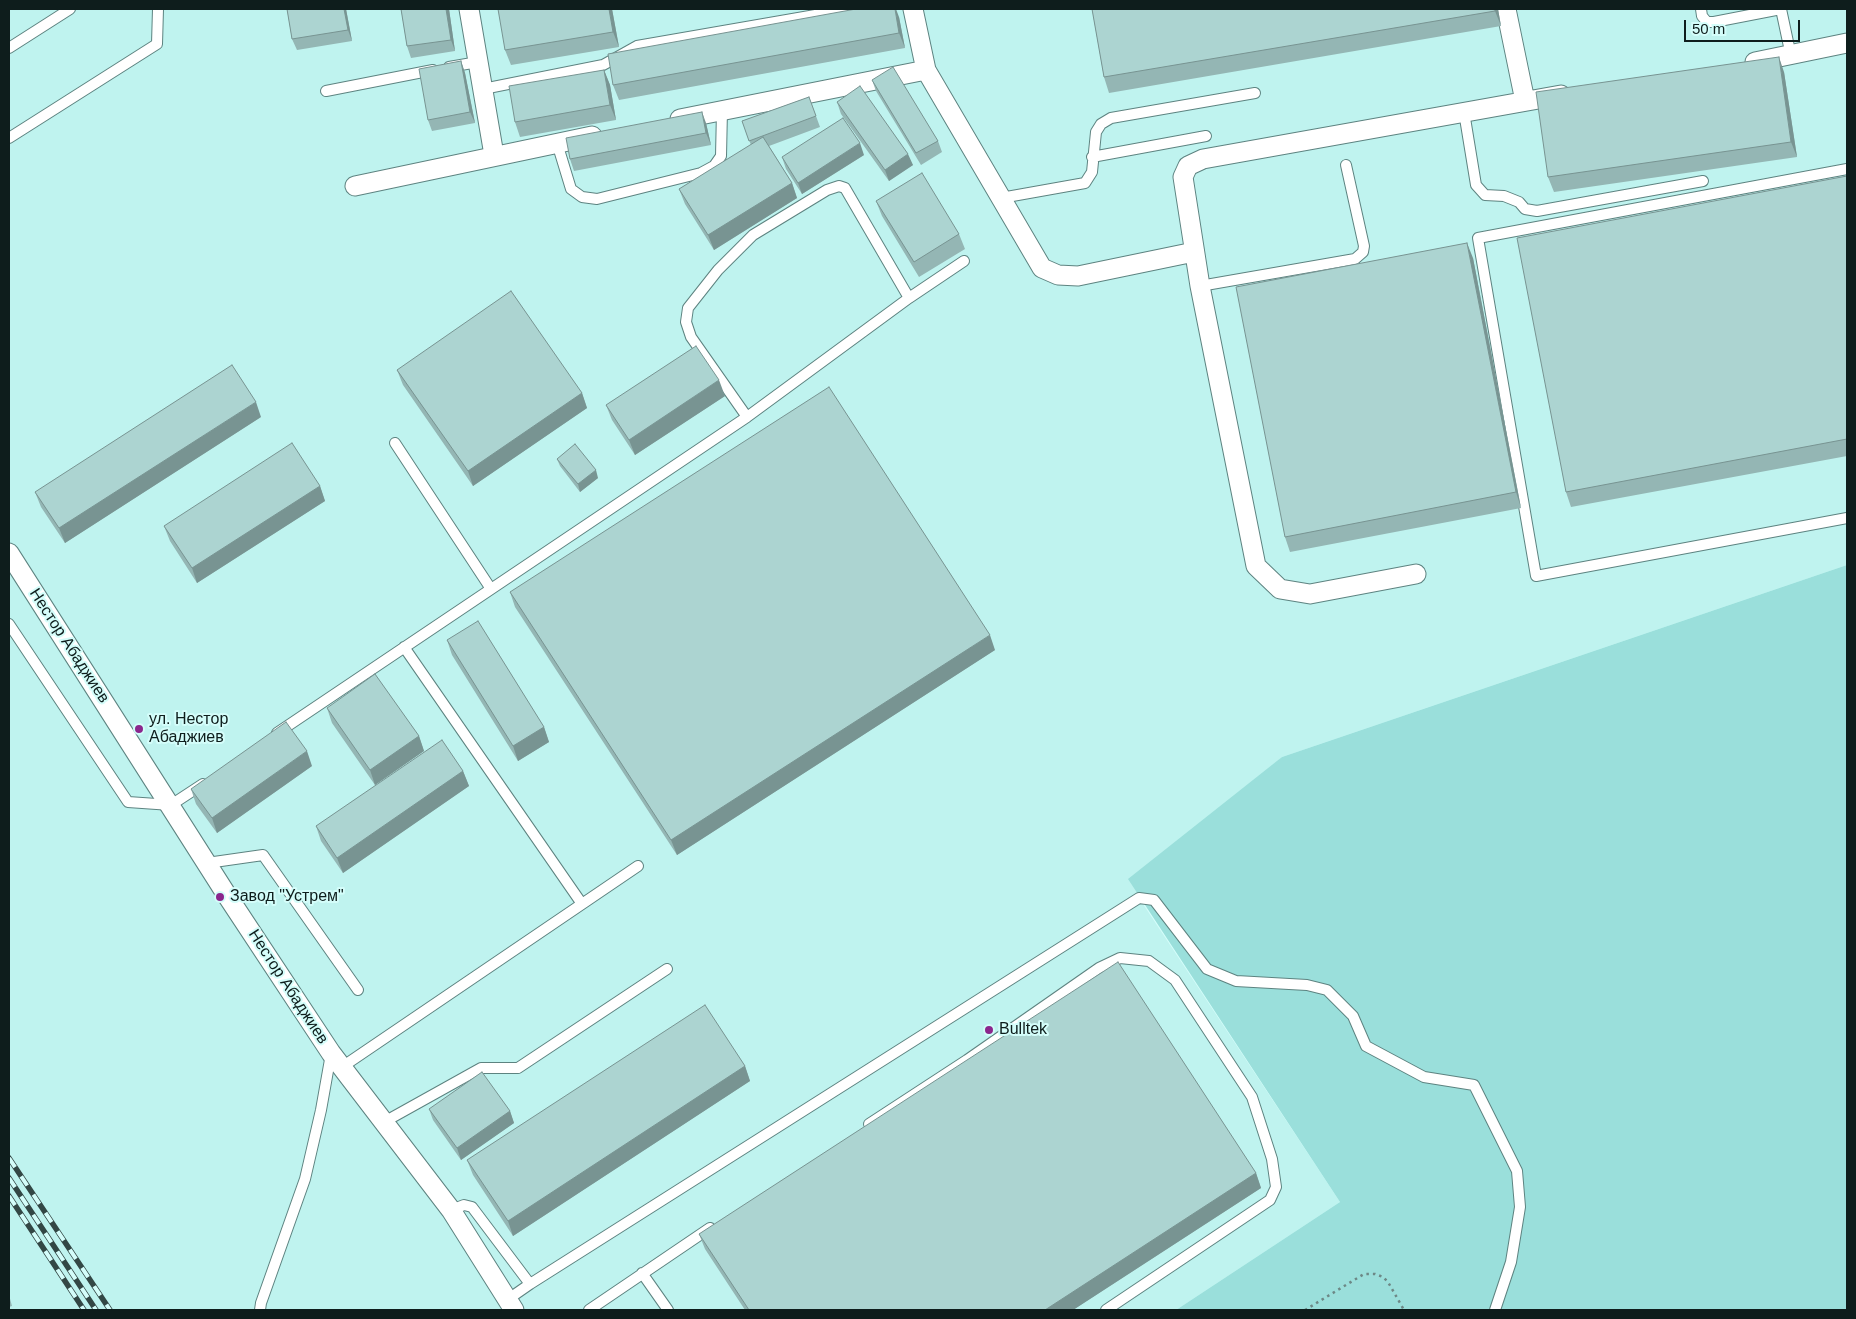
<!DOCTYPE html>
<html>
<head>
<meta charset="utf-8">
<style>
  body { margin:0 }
  #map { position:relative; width:1856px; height:1319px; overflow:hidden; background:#d4fdfa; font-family:Arial,sans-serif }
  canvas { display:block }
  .frame { position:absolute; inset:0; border:10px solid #0e1d1c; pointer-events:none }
  .scale { position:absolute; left:1684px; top:20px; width:116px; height:22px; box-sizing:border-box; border:2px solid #0e1d1c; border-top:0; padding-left:6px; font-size:15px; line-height:18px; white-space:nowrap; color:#0e1d1c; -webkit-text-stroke:4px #d4fdfa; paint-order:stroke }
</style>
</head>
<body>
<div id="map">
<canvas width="1856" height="1319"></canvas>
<div class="frame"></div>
<div class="scale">50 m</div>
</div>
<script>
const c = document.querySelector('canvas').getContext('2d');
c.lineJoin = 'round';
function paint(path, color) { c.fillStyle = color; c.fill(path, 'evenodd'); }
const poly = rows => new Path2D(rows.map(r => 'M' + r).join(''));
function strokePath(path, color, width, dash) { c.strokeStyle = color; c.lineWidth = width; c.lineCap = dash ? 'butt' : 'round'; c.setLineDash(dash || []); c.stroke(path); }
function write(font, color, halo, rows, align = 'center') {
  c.font = font + ' Arial,sans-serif'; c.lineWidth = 4; c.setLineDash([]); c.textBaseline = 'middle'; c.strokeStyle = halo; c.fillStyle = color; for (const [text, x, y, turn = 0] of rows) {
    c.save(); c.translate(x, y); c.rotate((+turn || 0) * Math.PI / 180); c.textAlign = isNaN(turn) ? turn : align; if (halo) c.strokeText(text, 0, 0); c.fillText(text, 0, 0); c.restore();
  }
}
const built = poly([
  [9,9,1847,9,1847,565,1282,757,1139,898,1340,1202,1176,1310,9,1310]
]);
const green = poly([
  [1847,565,1847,1310,1176,1310,1340,1202,1128,879,1282,757]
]);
const path = poly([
  [1305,1310,1364,1274,1375,1274,1383,1277,1388,1282,1404,1310]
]);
const service = poly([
  [1701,9,1702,16,1707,22,1714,22,1781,9],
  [1781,9,1791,56],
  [9,48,70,9],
  [449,67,478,62],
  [483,89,603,65,637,46,850,9],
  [326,91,433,70],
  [1464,112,1476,185,1485,195,1504,196,1519,202,1525,209,1537,211,1703,181],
  [9,138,157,44,158,9],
  [557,143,571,189,582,197,597,199,701,173,714,166,721,156,722,110],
  [1092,157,1206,136],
  [1847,169,1478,238,1536,576,1847,518],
  [1001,198,1085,183,1092,172,1096,132,1101,124,1111,118,1255,93],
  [1200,286,1355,259,1363,252,1364,246,1346,165],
  [747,417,691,337,686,322,688,308,718,270,753,235,827,190,839,186,845,188,909,298],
  [395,443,491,589],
  [9,624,128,802,171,805,203,784],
  [404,647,582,904],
  [277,733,747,417,909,298,964,261],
  [207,863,263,855,358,990],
  [342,1067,638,866],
  [384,1122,481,1068,518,1068,667,969],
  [869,1124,967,1060,1099,968,1120,958,1149,961,1175,980,1252,1097,1272,1159,1276,1187,1270,1200,1106,1310],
  [451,1210,464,1205,472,1207,530,1284,507,1300],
  [642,1273,668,1310],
  [530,1284,1139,898,1154,900,1207,969,1236,981,1307,985,1327,990,1353,1016,1366,1046,1424,1077,1474,1085,1517,1171,1520,1207,1511,1262,1495,1310],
  [260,1310,261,1303,305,1179,321,1110,331,1054],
  [589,1310,710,1228]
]);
const minor = poly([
  [469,9,494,155],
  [913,9,926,70,1042,268,1058,275,1078,276,1194,252],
  [1506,9,1525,101],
  [1755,62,1847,43],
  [680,119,926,70],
  [355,186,592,136],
  [9,553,228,897,331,1053,451,1210,514,1310],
  [1416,574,1310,594,1280,589,1256,566,1200,286,1183,177,1188,166,1203,159,1561,95]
]);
const rail = poly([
  [9,1158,110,1310],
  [9,1178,96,1310],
  [9,1196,84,1310]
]);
const wall = poly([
  [287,9,346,9,352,41,297,50,292,39],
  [401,9,449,9,455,51,411,58,407,46],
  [612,9,619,47,511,65,505,50],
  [1092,9,1498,9,1501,26,1109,93,1104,77],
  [899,17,905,48,619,100,613,85],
  [461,61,465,73,475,123,432,131,428,120],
  [604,70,610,85,616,120,520,137,515,122],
  [1784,72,1797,157,1554,192,1548,177],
  [872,80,938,141,942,152,921,165,876,91],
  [809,97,820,127,769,146,792,183,797,198,714,250,685,204,679,189,751,145,742,121],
  [837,102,913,165,889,181,841,114],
  [706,123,711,145,574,171,570,159],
  [864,155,802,194,786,169,782,157],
  [1847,176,1847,456,1571,507,1566,492],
  [876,201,959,234,965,249,919,277,882,216],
  [1473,258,1521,508,1290,552,1285,537],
  [397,370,582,393,587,408,473,486,403,385],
  [725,396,635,455,612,420,606,405],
  [261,417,65,543,41,507,35,492],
  [557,459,598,478,580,492,560,466],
  [320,486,325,501,197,583,170,541,164,526],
  [510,592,995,650,677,855,515,607],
  [447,640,544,727,549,742,518,761,452,655],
  [327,708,419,736,424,751,375,785,332,723],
  [312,766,217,833,196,804,191,789],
  [463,771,469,786,343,873,321,841,316,826],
  [745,1066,750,1081,513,1236,473,1175,467,1160],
  [429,1109,510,1111,514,1123,461,1160,433,1120],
  [1256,1173,1261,1188,1073,1310,745,1310,705,1249,699,1234],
  [9,1295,12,1306,9,1307]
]);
const shadedWall = poly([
  [344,9,346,9,352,41,348,30],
  [446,9,449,9,455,51,451,40],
  [609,9,612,9,619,47,613,32],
  [895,9,896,9,899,17,905,48,899,33],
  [1495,9,1498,9,1501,26,1495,11],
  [1779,57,1784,72,1797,157,1791,142],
  [461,61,465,73,475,123,470,112],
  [604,70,610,85,616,120,610,105],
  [702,112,706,123,711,145,706,133],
  [860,143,864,155,802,194,798,183],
  [908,154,913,165,889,181,885,170],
  [792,183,797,198,714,250,708,235],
  [1467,243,1473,258,1521,508,1516,492],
  [719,380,725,396,635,455,629,440],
  [582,393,587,408,473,486,468,471],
  [256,402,261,417,65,543,59,528],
  [596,470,598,478,580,492,578,484],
  [320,486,325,501,197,583,192,568],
  [990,635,995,650,677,855,671,840],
  [544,727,549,742,518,761,513,746],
  [419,736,424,751,375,785,370,770],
  [307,751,312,766,217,833,212,818],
  [463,771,469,786,343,873,337,858],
  [745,1066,750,1081,513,1236,508,1221],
  [510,1111,514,1123,461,1160,457,1148],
  [1256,1173,1261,1188,1073,1310,1045,1310]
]);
const building = poly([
  [287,9,344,9,348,30,292,39,287,9],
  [401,9,446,9,451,40,407,46,401,9],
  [498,9,609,9,613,32,505,50,498,9],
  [856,9,895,9,899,33,613,85,608,54,856,9],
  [1092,9,1495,9,1495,11,1104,77,1092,9],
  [1779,57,1791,142,1548,177,1536,92,1779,57],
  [461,61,470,112,428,120,419,69,461,61],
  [893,67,938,141,916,153,872,80,893,67],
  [604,70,610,105,515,122,509,86,604,70],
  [860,86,908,154,885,170,837,102,860,86],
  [809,97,816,116,749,141,742,121,809,97],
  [702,112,706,133,570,159,566,138,702,112],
  [843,118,860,143,798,183,782,157,843,118],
  [763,137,792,183,708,235,679,189,763,137],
  [922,173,959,234,914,262,876,201,922,173],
  [1847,176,1847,439,1566,492,1517,238,1847,176],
  [1467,243,1516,492,1285,537,1236,287,1467,243],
  [511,291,582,393,468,471,397,370,511,291],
  [696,346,719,380,629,440,606,405,696,346],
  [232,365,256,402,59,528,35,492,232,365],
  [829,387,990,635,671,840,510,592,829,387],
  [292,443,320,486,192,568,164,526,292,443],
  [575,444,596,470,578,484,557,459,575,444],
  [478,621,544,727,513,746,447,640,478,621],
  [375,674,419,736,370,770,327,708,375,674],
  [286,722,307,751,212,818,191,789,286,722],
  [442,740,463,771,337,858,316,826,442,740],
  [1118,962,1256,1173,1045,1310,749,1310,699,1234,1118,962],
  [705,1005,745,1066,508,1221,467,1160,705,1005],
  [482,1072,510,1111,457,1148,429,1109,482,1072]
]);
const markers = [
  [139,729,5,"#8b268d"],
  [220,897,5,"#8b268d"],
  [989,1030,5,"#8b268d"]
];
const streetNames = [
  ["Нестор Абаджиев",69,646,57],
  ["Нестор Абаджиев",288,987,57]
];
const poiNames = [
  ["ул. Нестор",149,720],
  ["Абаджиев",149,738],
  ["Завод \"Устрем\"",230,897],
  ["Bulltek",999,1030]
];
paint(built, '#bff3ef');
paint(green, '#9adfdb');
strokePath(service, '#5d8380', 12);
strokePath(minor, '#5d8380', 21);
strokePath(path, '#6d8886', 2.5, [2.5, 4]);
strokePath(service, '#fff', 10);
strokePath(minor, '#fff', 19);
strokePath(rail, '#334745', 5.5);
strokePath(rail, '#d4fdfa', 4, [11]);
paint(wall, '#94b6b4');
paint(shadedWall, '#789492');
paint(building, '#acd4d1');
strokePath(building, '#789492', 1);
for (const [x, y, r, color] of markers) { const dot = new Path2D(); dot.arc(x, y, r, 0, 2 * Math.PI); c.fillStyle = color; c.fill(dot); strokePath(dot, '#d4fdfa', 2); }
write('16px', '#0e1d1c', '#d4fdfa', streetNames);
write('16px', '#0e1d1c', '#d4fdfa', poiNames, 'left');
</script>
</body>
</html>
